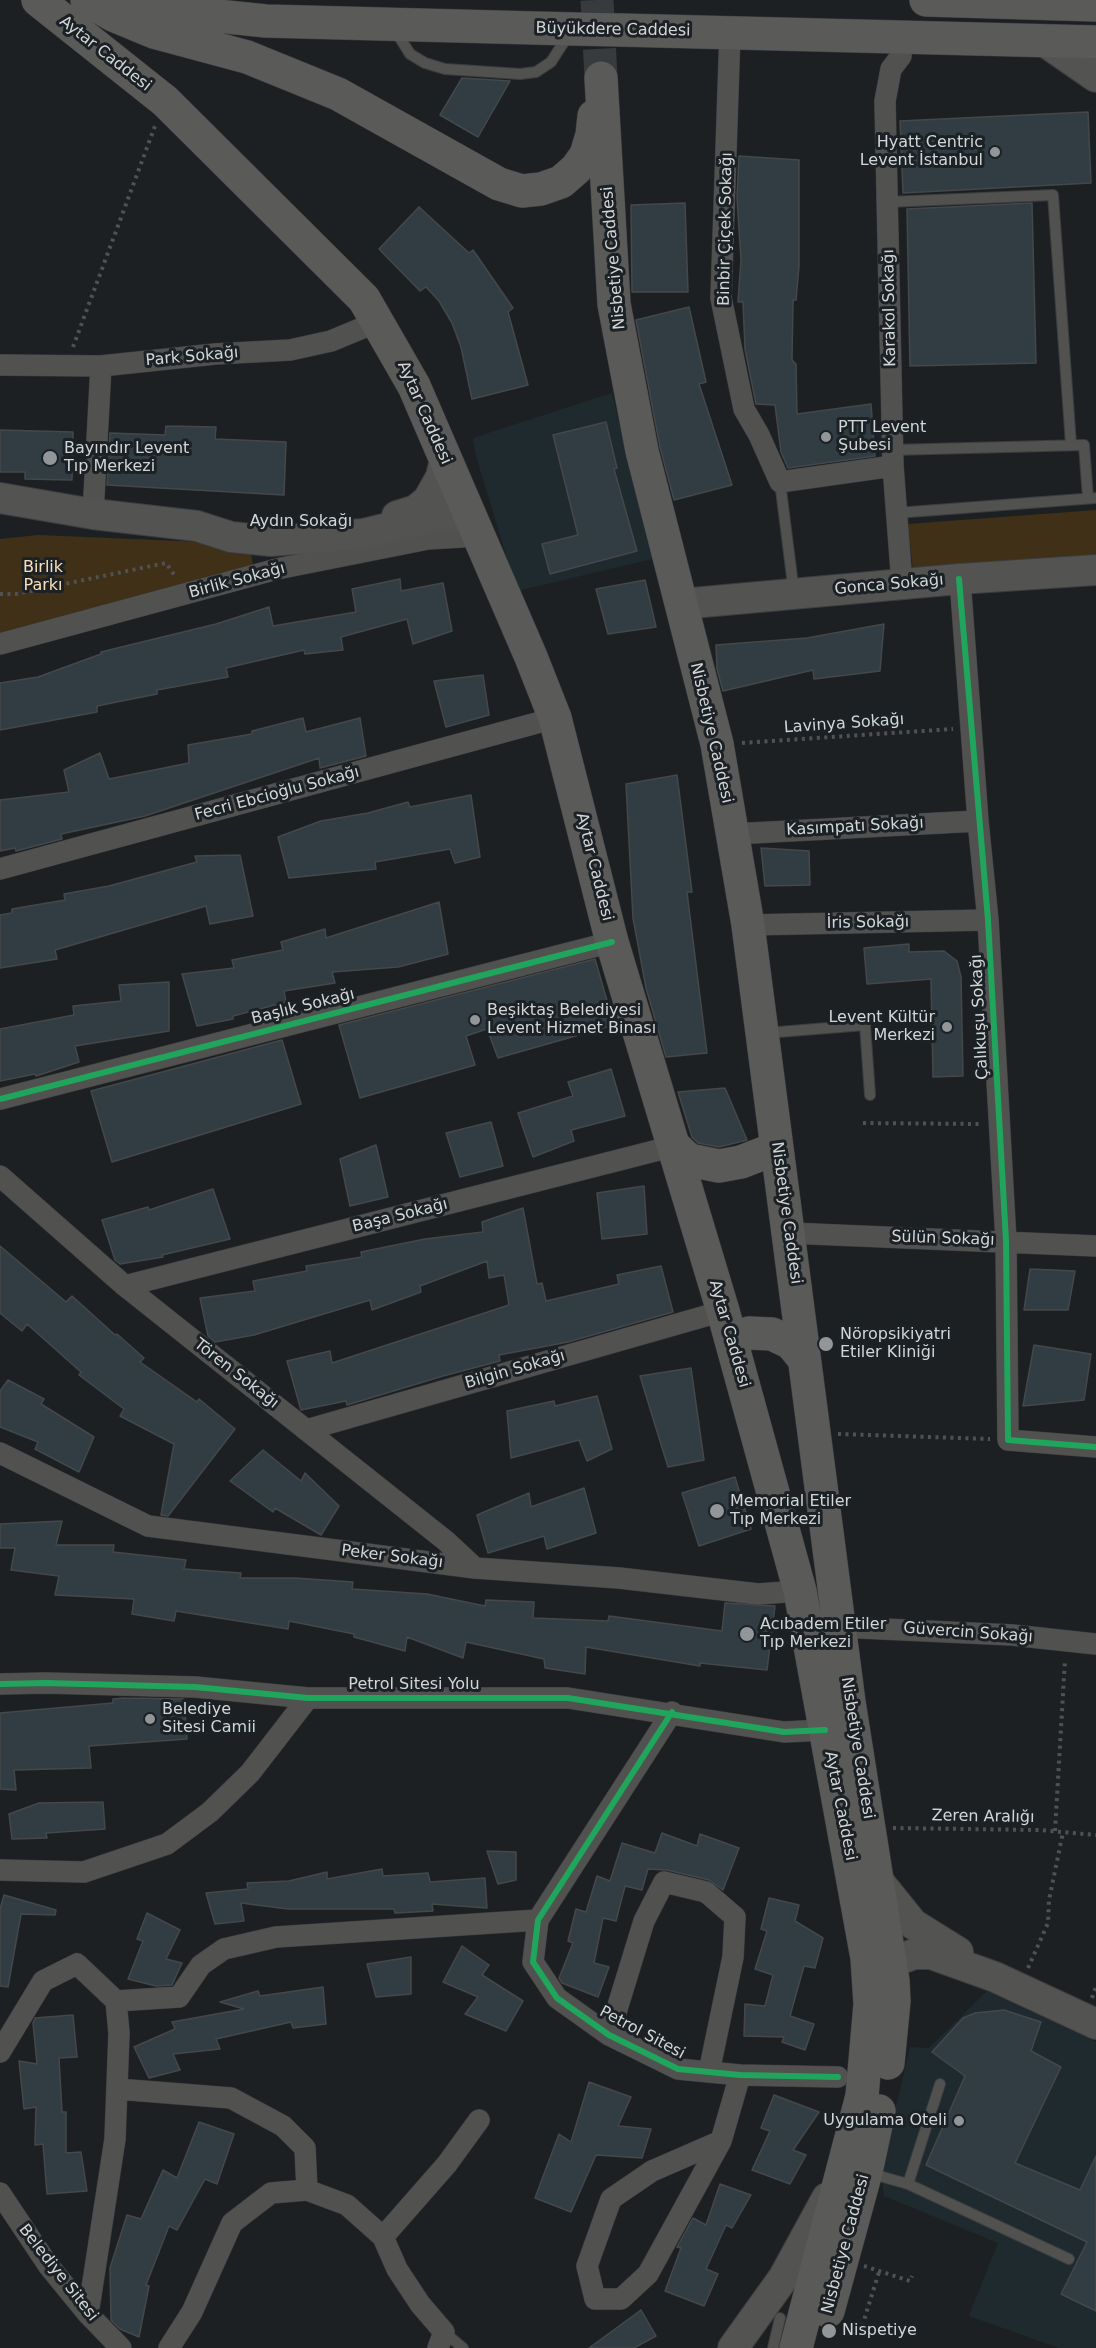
<!DOCTYPE html>
<html>
<head>
<meta charset="utf-8">
<style>
  body { margin:0 }
  canvas { display:block; background:#1d2022 }
</style>
</head>
<body>
<canvas width="1096" height="2348"></canvas>
<script>
const c = document.querySelector('canvas').getContext('2d');
c.lineJoin = 'round';
function paint(path, color) { c.fillStyle = color; c.fill(path, 'evenodd'); }
const poly = rows => new Path2D(rows.map(r => 'M' + r).join(''));
function strokePath(path, color, width, dash) { c.strokeStyle = color; c.lineWidth = width; c.lineCap = dash ? 'butt' : 'round'; c.setLineDash(dash || []); c.stroke(path); }
function write(font, color, halo, rows, align = 'center') {
  c.font = font + ' "DejaVu Sans",sans-serif'; c.lineWidth = 6; c.setLineDash([]); c.textBaseline = 'middle'; c.strokeStyle = halo; c.fillStyle = color; for (const [text, x, y, turn = 0] of rows) {
    c.save(); c.translate(x, y); c.rotate((+turn || 0) * Math.PI / 180); c.textAlign = isNaN(turn) ? turn : align; if (halo) c.strokeText(text, 0, 0); c.fillText(text, 0, 0); c.restore();
  }
}
const built = poly([
  [612,393,652,559,517,591,476,456,473,438],
  [987,1991,1096,2042,1096,2348,1059,2348,969,2316,998,2243,884,2196,881,2172,910,2047,929,2048]
]);
const green = poly([
  [1096,510,1096,560,913,572,908,524],
  [38,535,249,544,254,570,181,584,0,633,0,539]
]);
const building = poly([
  [462,78,510,81,478,137,440,115,462,78],
  [1088,112,1091,183,903,193,900,121,1088,112],
  [739,156,799,160,799,266,796,300,793,300,792,360,796,364,797,414,871,404,875,456,788,468,781,452,775,405,756,404,745,349,743,302,738,302,741,260,737,197,739,156],
  [685,203,688,292,632,292,631,205,685,203],
  [1032,203,1036,363,910,366,907,209,1032,203],
  [419,207,469,253,473,250,513,308,508,312,528,385,472,399,461,347,452,323,439,301,426,287,420,291,379,249,419,207],
  [689,307,706,382,699,384,732,485,674,500,660,447,636,320,689,307],
  [606,422,617,468,614,469,637,551,550,574,542,544,578,535,553,435,606,422],
  [166,426,216,427,215,439,286,442,284,495,107,485,110,433,165,435,166,426],
  [0,430,73,432,72,480,25,479,25,472,0,472,0,430],
  [400,579,401,591,443,583,452,631,413,644,407,619,341,637,343,650,305,654,304,650,226,668,228,677,157,690,157,694,97,706,97,712,0,730,0,683,38,677,101,654,101,652,216,624,269,607,273,626,356,612,352,589,400,579],
  [645,580,656,627,608,634,596,589,645,580],
  [884,624,880,671,814,679,813,670,723,691,717,669,716,645,807,638,884,624],
  [483,675,489,715,446,727,434,681,483,675],
  [303,718,306,732,360,718,366,756,320,768,319,758,145,816,61,834,62,839,16,851,15,848,0,851,0,800,69,792,64,770,100,753,109,779,189,763,188,745,252,734,252,731,303,718],
  [677,775,692,892,687,892,707,1053,666,1057,646,988,633,918,626,784,677,775],
  [471,795,480,857,455,863,450,849,375,862,376,869,289,878,278,837,321,821,368,813,408,802,410,807,471,795],
  [761,848,809,851,810,885,765,886,761,848],
  [240,855,253,916,210,924,206,906,55,950,57,959,0,968,0,915,12,913,12,909,65,900,64,894,109,886,197,862,195,856,240,855],
  [439,902,448,954,398,967,332,972,335,983,284,991,286,1002,233,1016,233,1019,197,1026,182,974,234,968,232,960,283,950,281,942,325,929,326,938,439,902],
  [909,944,909,952,944,951,957,961,961,977,963,1076,933,1077,931,979,867,984,864,948,909,944],
  [595,959,614,1025,498,1058,487,1029,466,1036,475,1065,360,1098,339,1025,595,959],
  [169,982,169,1031,75,1046,79,1062,36,1076,35,1074,0,1081,0,1029,74,1015,73,1006,121,1001,119,985,169,982],
  [282,1040,301,1104,112,1162,91,1091,282,1040],
  [611,1069,625,1116,571,1130,574,1141,533,1157,518,1113,573,1096,568,1082,611,1069],
  [725,1088,747,1140,719,1147,698,1143,692,1137,678,1092,725,1088],
  [491,1122,503,1166,460,1177,446,1133,491,1122],
  [376,1145,388,1197,350,1206,340,1159,376,1145],
  [644,1186,647,1234,602,1239,597,1193,644,1186],
  [213,1189,230,1239,162,1255,163,1257,120,1264,115,1260,102,1220,148,1207,149,1210,213,1189],
  [523,1208,537,1284,542,1283,546,1301,619,1284,617,1275,661,1266,673,1312,568,1342,499,1355,500,1361,443,1376,347,1405,346,1401,301,1410,287,1361,330,1351,332,1363,509,1305,504,1275,489,1278,487,1261,420,1286,421,1292,372,1310,370,1300,254,1335,215,1342,208,1336,200,1298,255,1291,253,1281,307,1271,306,1266,362,1257,361,1252,425,1239,483,1232,482,1222,523,1208],
  [0,1246,66,1302,72,1296,115,1335,117,1334,144,1358,140,1362,197,1402,199,1399,235,1429,168,1516,161,1515,174,1444,120,1416,124,1409,79,1375,81,1372,27,1324,22,1331,0,1313,0,1246],
  [1030,1269,1075,1271,1068,1310,1024,1310,1030,1269],
  [1034,1345,1091,1354,1084,1400,1023,1406,1034,1345],
  [691,1368,704,1460,668,1467,640,1376,691,1368],
  [8,1380,44,1399,41,1404,94,1437,79,1472,35,1449,38,1442,0,1427,0,1391,8,1380],
  [597,1396,612,1449,587,1461,579,1440,511,1458,507,1411,554,1401,555,1406,597,1396],
  [263,1450,301,1481,305,1473,339,1506,321,1535,275,1508,273,1512,230,1481,263,1450],
  [735,1477,751,1529,699,1546,682,1493,735,1477],
  [584,1488,596,1533,547,1549,544,1536,488,1553,477,1515,529,1493,531,1507,584,1488],
  [62,1521,56,1545,114,1545,113,1552,186,1560,184,1569,241,1573,240,1578,295,1578,353,1582,352,1589,427,1594,485,1606,486,1600,534,1602,533,1618,608,1621,609,1616,722,1631,725,1603,775,1606,767,1670,700,1663,700,1666,586,1647,585,1674,545,1668,544,1659,466,1642,463,1658,407,1637,405,1651,354,1637,354,1634,289,1621,288,1629,176,1611,174,1621,132,1614,134,1599,55,1595,59,1576,11,1570,15,1548,0,1548,0,1524,62,1521],
  [124,1698,184,1699,187,1739,89,1746,91,1768,14,1770,16,1790,0,1789,0,1713,113,1703,113,1699,124,1698],
  [103,1802,105,1829,46,1833,47,1838,12,1839,9,1814,39,1803,103,1802],
  [662,1833,697,1846,700,1834,739,1848,723,1890,709,1880,667,1870,648,1869,642,1890,625,1886,616,1921,603,1918,594,1963,609,1967,598,1997,562,1983,559,1978,573,1943,568,1941,576,1909,586,1912,597,1876,610,1881,622,1843,655,1853,662,1833],
  [487,1851,516,1852,516,1880,498,1884,487,1851],
  [382,1869,383,1876,428,1873,430,1882,485,1878,487,1908,432,1904,433,1911,395,1913,394,1909,288,1909,241,1903,244,1921,215,1924,206,1893,248,1889,247,1883,289,1881,327,1872,327,1879,382,1869],
  [4,1895,56,1910,55,1915,21,1914,8,1987,0,1986,0,1909,4,1895],
  [769,1898,799,1905,795,1921,823,1938,815,1968,804,1966,790,2016,814,2024,805,2050,782,2042,784,2037,744,2036,745,2004,765,2006,773,1975,755,1969,767,1931,761,1929,769,1898],
  [147,1913,180,1930,166,1959,182,1963,172,1985,156,1986,128,1979,143,1941,137,1939,147,1913],
  [462,1946,489,1965,482,1975,523,2001,506,2031,465,2014,478,1997,443,1982,462,1946],
  [411,1957,411,1994,376,1997,367,1964,411,1957],
  [323,1987,326,2024,293,2028,291,2022,216,2039,220,2049,173,2054,180,2070,149,2078,134,2047,175,2029,172,2022,244,2009,220,2002,258,1991,260,1996,323,1987],
  [1004,2010,1041,2022,1031,2051,1061,2067,1015,2163,1080,2190,1096,2156,1096,2311,1061,2294,1087,2242,926,2165,965,2076,932,2052,963,2018,975,2013,1004,2010],
  [73,2015,77,2057,59,2058,62,2112,66,2112,66,2153,81,2152,87,2191,47,2194,43,2144,35,2145,36,2107,24,2109,19,2061,37,2064,33,2023,35,2018,73,2015],
  [589,2082,631,2097,618,2126,651,2129,642,2158,596,2155,571,2212,535,2198,559,2134,571,2142,589,2082],
  [774,2095,819,2112,793,2150,806,2155,790,2184,752,2170,770,2131,761,2128,774,2095],
  [199,2122,234,2134,217,2184,205,2179,177,2230,169,2226,146,2285,149,2286,139,2337,120,2329,111,2320,110,2268,127,2215,141,2219,163,2170,177,2178,199,2122],
  [720,2184,751,2195,732,2228,726,2225,706,2269,718,2274,704,2306,665,2291,681,2248,677,2247,693,2218,706,2225,720,2184],
  [641,2310,656,2336,634,2348,589,2348,641,2310]
]);
const primaryTunnel = poly([
  [597,0,601,78]
]);
const path = poly([
  [73,347,155,126],
  [0,594,16,594,166,563,175,576],
  [742,743,953,729],
  [863,1123,981,1124],
  [838,1434,990,1439],
  [893,1828,1039,1830,1096,1835],
  [1055,1831,1065,1660],
  [1028,1968,1048,1923,1049,1900,1063,1832],
  [1092,1998,1096,1987],
  [864,2266,910,2281,912,2276],
  [860,2333,879,2272]
]);
const lane = poly([
  [395,30,410,54,425,63,445,69,520,74,536,72,551,62,569,34],
  [888,202,1053,195,1071,444],
  [892,450,1084,445,1088,498],
  [780,482,794,593],
  [896,513,1096,498],
  [766,1033,865,1025,870,1095],
  [869,2173,908,2184,1069,2259],
  [908,2184,940,2084],
  [444,2332,463,2348],
  [773,2348,780,2318]
]);
const street = poly([
  [730,32,721,298,744,409,759,435,780,482,893,466],
  [0,365,101,366,215,354,290,350,331,341,379,321],
  [93,514,101,366],
  [902,584,893,466,885,101,891,69,901,56,903,36],
  [961,593,978,821,988,920,1006,1241,1008,1440,1096,1447],
  [0,644,277,569,428,539,477,536],
  [733,834,978,821],
  [0,869,555,718],
  [748,925,988,920],
  [0,1099,612,942],
  [0,1176,125,1286,446,1541,475,1568],
  [789,1233,1096,1246],
  [125,1286,674,1146],
  [306,1430,723,1311],
  [0,1453,148,1526,475,1568,619,1578,758,1594,800,1591],
  [840,1627,1012,1635,1096,1644],
  [0,1684,46,1683,195,1687,308,1698,568,1698,784,1732,825,1730],
  [672,1712,538,1920,533,1962,557,1998,609,2035,678,2069,740,2075,838,2077],
  [0,1870,84,1872,167,1844,210,1812,250,1773,308,1698],
  [609,2035,644,1921,664,1882,706,1892,735,1917,733,1957,709,2072],
  [0,2052,43,1981,77,1964,116,2001,179,1997,201,1965,224,1949,276,1937,538,1920],
  [117,2089,231,2098,283,2126,305,2148,307,2190],
  [721,2141,652,2171,611,2199,587,2266,595,2299,621,2299,648,2274,721,2141,740,2075],
  [0,2193,48,2265,88,2314,121,2348],
  [383,2237,447,2164,479,2120],
  [88,2314,115,2139,119,2033,116,2001],
  [169,2348,192,2312,232,2223,271,2193,307,2190,347,2205,383,2237,397,2269,420,2304,444,2332,438,2348]
]);
const secondary = poly([
  [1044,41,1096,77],
  [0,498,93,514,197,526,231,537,271,541,363,534,437,516,468,516],
  [397,516,416,510,428,500,441,477,445,459],
  [681,604,959,579,1096,570],
  [875,1877,913,1924,958,1952],
  [890,1963,914,1954,931,1954,995,1977,1096,2024],
  [733,2348,784,2277,827,2198]
]);
const primary = poly([
  [38,0,165,101,364,299,414,386,531,657,555,718,612,942,723,1311,800,1591,867,1958,870,2004,862,2096,796,2348],
  [87,0,113,15,154,32,247,57,338,94,499,184,522,191,541,189,561,182,576,169,586,155,592,135,594,116],
  [133,0,218,16,266,21,573,29],
  [926,0,1096,5],
  [620,30,1096,42],
  [601,78,614,304,642,451,717,744,748,925,849,1702,893,1981,894,2001,888,2063],
  [674,1146,689,1160,719,1166,741,1162,777,1148],
  [731,1340,749,1333,772,1334,791,1343,804,1359],
  [828,2311,866,2172,879,2111]
]);
const primaryBridge = poly([
  [573,29,620,30]
]);
const cycleway = poly([
  [959,579,988,920,1006,1241,1008,1440,1096,1447],
  [0,1099,612,942],
  [0,1684,46,1683,195,1687,308,1698,568,1698,784,1732,825,1730],
  [672,1712,538,1920,533,1962,557,1998,609,2035,678,2069,740,2075,838,2077]
]);
const markers = [
  [995,152,6,"#939698"],
  [826,437,6,"#939698"],
  [50,458,8,"#939698"],
  [475,1020,6,"#939698"],
  [947,1027,6,"#939698"],
  [826,1344,8,"#939698"],
  [717,1511,8,"#939698"],
  [747,1634,8,"#939698"],
  [150,1719,6,"#939698"],
  [959,2121,6,"#939698"],
  [829,2331,8,"#939698"]
];
const streetNames = [
  ["Büyükdere Caddesi",613,30,1],
  ["Aytar Caddesi",105,54,38],
  ["Binbir Çiçek Sokağı",726,229,-89],
  ["Nisbetiye Caddesi",614,258,-95],
  ["Karakol Sokağı",890,308,-91],
  ["Park Sokağı",192,357,-5],
  ["Aytar Caddesi",424,413,66],
  ["Aydın Sokağı",301,522],
  ["Birlik Sokağı",237,581,-15],
  ["Gonca Sokağı",889,585,-5],
  ["Lavinya Sokağı",844,724,-4],
  ["Nisbetiye Caddesi",711,733,77],
  ["Fecri Ebcioğlu Sokağı",277,794,-15],
  ["Kasımpatı Sokağı",855,827,-3],
  ["Aytar Caddesi",594,867,76],
  ["İris Sokağı",868,923,-1],
  ["Başlık Sokağı",303,1007,-14],
  ["Çalıkuşu Sokağı",980,1017,-93],
  ["Nisbetiye Caddesi",786,1213,82],
  ["Başa Sokağı",400,1216,-14],
  ["Sülün Sokağı",943,1239,2],
  ["Aytar Caddesi",729,1334,74],
  ["Bilgin Sokağı",515,1370,-16],
  ["Tören Sokağı",236,1374,38],
  ["Peker Sokağı",392,1557,7],
  ["Güvercin Sokağı",968,1633,4],
  ["Petrol Sitesi Yolu",414,1685],
  ["Nisbetiye Caddesi",857,1748,81],
  ["Aytar Caddesi",840,1806,79],
  ["Zeren Aralığı",983,1817,1],
  ["Petrol Sitesi",642,2033,28],
  ["Nisbetiye Caddesi",846,2244,-75],
  ["Belediye Sitesi",58,2273,52]
];
const poiNames = [
  ["Hyatt Centric",983,143,"right"],
  ["Levent İstanbul",983,161,"right"],
  ["PTT Levent",838,428],
  ["Şubesi",838,446],
  ["Bayındır Levent",64,449],
  ["Tıp Merkezi",64,467],
  ["Beşiktaş Belediyesi",487,1011],
  ["Levent Hizmet Binası",487,1029],
  ["Levent Kültür",935,1018,"right"],
  ["Merkezi",935,1036,"right"],
  ["Nöropsikiyatri",840,1335],
  ["Etiler Kliniği",840,1353],
  ["Memorial Etiler",730,1502],
  ["Tıp Merkezi",730,1520],
  ["Acıbadem Etiler",760,1625],
  ["Tıp Merkezi",760,1643],
  ["Belediye",162,1710],
  ["Sitesi Camii",162,1728],
  ["Uygulama Oteli",947,2121,"right"],
  ["Nispetiye",842,2331]
];
const parkNames = [
  ["Birlik",43,568],
  ["Parkı",43,586]
];
paint(built, '#1e2a2e');
paint(green, '#3f3017');
paint(building, '#313d42');
strokePath(building, '#45484a', 1.5);
strokePath(primaryTunnel, '#383b3d', 33, [33, 16]);
strokePath(lane, '#3b3d3e', 12);
strokePath(street, '#3b3d3e', 22);
strokePath(secondary, '#3b3d3e', 32);
strokePath(primary, '#3b3d3e', 34);
strokePath(path, '#505152', 4, [3, 4.5]);
strokePath(lane, '#515150', 10);
strokePath(street, '#515150', 21);
strokePath(secondary, '#535352', 30);
strokePath(primary, '#5a5a59', 33);
strokePath(primaryBridge, '#3b3d3e', 34, []);
strokePath(primaryBridge, '#5a5a59', 33);
strokePath(cycleway, '#20a55d', 6);
for (const [x, y, r, color] of markers) { const dot = new Path2D(); dot.arc(x, y, r, 0, 2 * Math.PI); c.fillStyle = color; c.fill(dot); strokePath(dot, '#1b2124', 2); }
write('16px', '#d2d6d8', '#1b2124', streetNames);
write('16px', '#d2d6d8', '#1b2124', poiNames, 'left');
write('16px', '#fae0b8', '#1b2124', parkNames);
</script>
</body>
</html>
